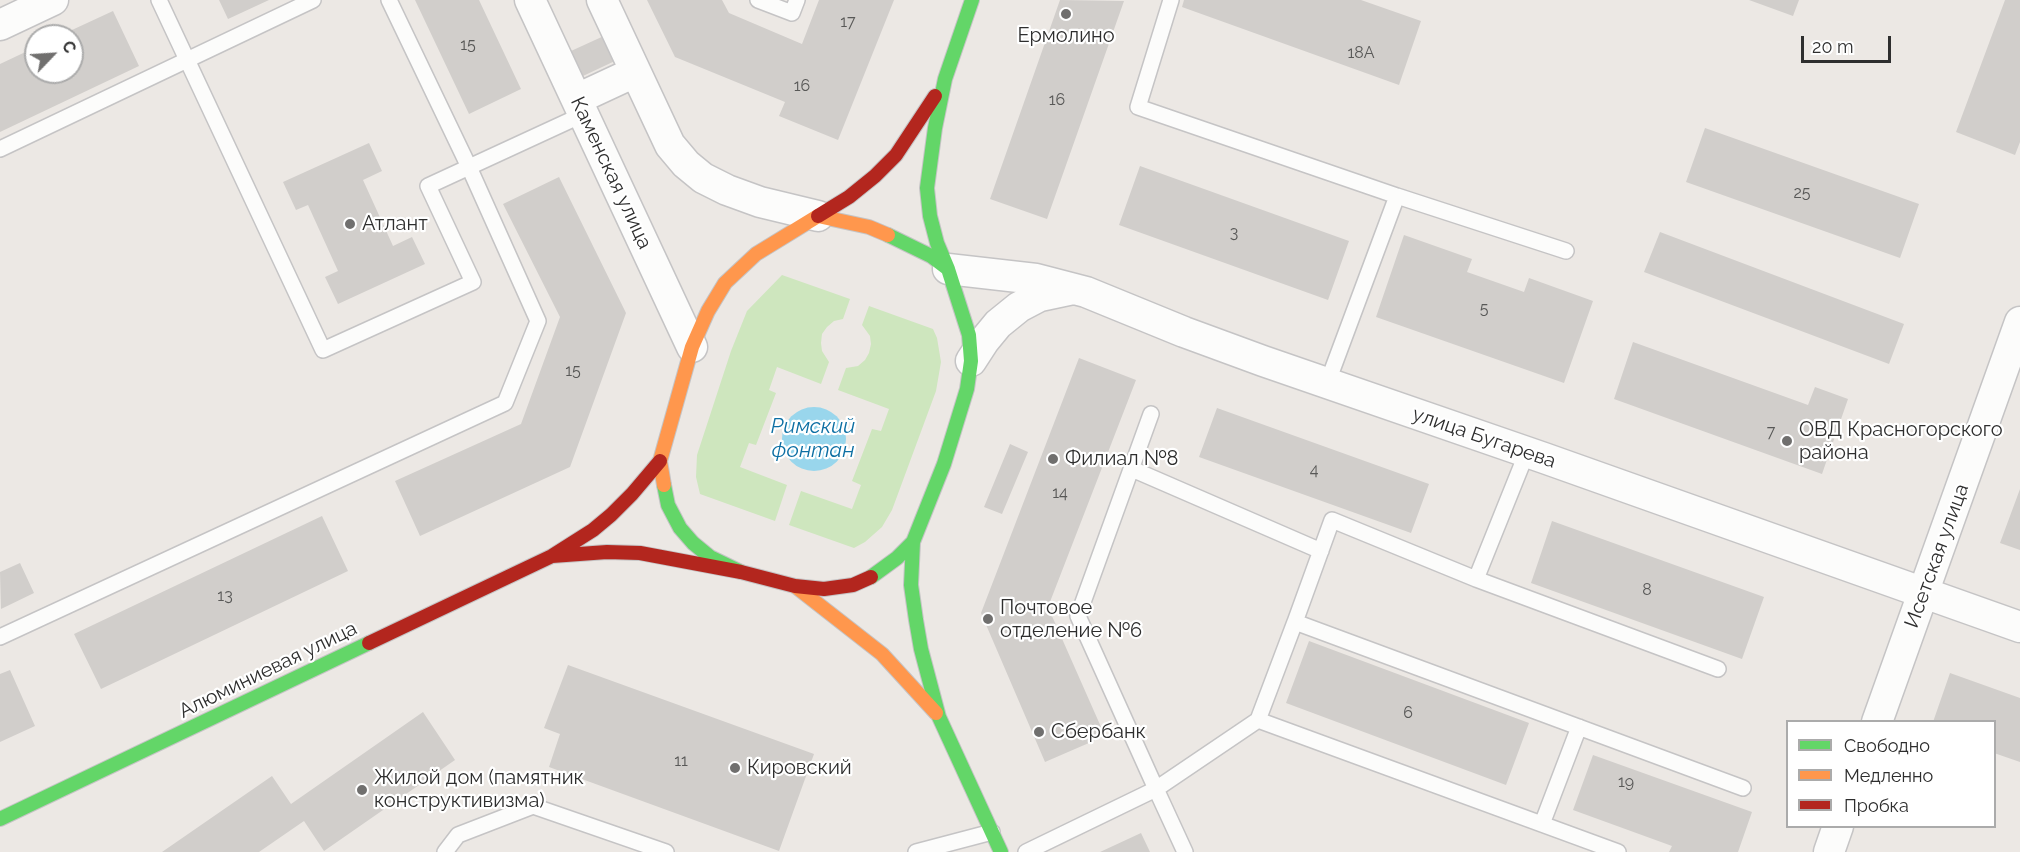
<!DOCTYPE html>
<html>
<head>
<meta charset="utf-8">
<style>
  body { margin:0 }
  #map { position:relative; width:2020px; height:852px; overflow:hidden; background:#ece8e4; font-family:Raleway,sans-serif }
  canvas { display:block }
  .legend { position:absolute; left:1786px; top:720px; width:210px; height:108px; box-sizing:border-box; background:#fff; border:2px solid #ababab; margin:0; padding:8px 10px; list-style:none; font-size:18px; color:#2e2e2e }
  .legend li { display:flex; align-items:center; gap:12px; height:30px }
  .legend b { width:30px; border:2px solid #ababab }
  .north { position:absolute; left:24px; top:24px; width:60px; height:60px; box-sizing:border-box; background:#fff; border:2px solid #ababab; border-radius:50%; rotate:65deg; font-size:16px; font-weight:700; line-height:24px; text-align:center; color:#2e2e2e }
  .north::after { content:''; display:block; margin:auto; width:21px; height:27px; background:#706f6e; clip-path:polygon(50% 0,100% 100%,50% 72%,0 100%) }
  .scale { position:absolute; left:1801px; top:36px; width:90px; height:27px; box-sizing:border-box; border:3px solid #2e2e2e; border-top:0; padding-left:8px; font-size:18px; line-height:21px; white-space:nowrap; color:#2e2e2e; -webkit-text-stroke:4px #fff; paint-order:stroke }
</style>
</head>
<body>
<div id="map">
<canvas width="2020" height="852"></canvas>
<ul class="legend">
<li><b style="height:8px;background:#63d668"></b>Свободно</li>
<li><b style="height:8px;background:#ff974d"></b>Медленно</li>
<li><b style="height:8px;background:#b3261e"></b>Пробка</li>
</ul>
<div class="north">С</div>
<div class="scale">20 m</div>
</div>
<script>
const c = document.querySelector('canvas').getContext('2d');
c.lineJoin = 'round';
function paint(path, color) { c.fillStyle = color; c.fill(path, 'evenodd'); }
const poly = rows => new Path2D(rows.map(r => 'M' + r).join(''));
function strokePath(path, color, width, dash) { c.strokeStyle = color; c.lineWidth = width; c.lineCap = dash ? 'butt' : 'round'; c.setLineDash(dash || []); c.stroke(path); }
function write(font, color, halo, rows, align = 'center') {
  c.font = font + ' Raleway,sans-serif'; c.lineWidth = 4.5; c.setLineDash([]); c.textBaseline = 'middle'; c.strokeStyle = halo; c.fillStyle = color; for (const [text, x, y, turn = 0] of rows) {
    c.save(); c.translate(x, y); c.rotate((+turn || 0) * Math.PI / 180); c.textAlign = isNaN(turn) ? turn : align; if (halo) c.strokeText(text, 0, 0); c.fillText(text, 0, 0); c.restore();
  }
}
const green = poly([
  [782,275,850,299,843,319,834,321,827,327,822,334,821,343,822,351,829,362,821,384,777,367,769,390,776,393,756,445,749,443,740,467,787,485,775,521,700,494,696,477,697,455,731,351,747,311],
  [869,306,933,329,937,338,941,362,936,391,892,510,882,527,865,542,854,548,789,525,801,491,852,509,861,485,852,481,872,429,881,431,889,409,838,390,846,368,858,366,865,360,869,353,871,344,870,336,862,325]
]);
const water = poly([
  '782 439a32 32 0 1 1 64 0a32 32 0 1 1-64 0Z'
]);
const building = poly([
  [219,0,269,0,228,19],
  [415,0,479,0,521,89,469,114],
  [647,0,722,0,729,13,802,44,819,0,894,0,838,140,779,116,785,102,675,57],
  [1060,0,1124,1,1047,219,990,199],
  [1184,0,1361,0,1421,21,1399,85,1182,7],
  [1749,0,1799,0,1793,16],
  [2005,0,2020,0,2020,142,2015,155,1956,132],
  [113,11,139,66,0,132,0,64,36,47,36,72,72,72,72,36,59,36],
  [606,35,617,60,583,76,571,51],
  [1705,128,1919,204,1900,258,1686,182],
  [369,143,382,171,363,180,393,246,412,237,425,264,338,304,325,277,338,271,308,205,296,210,283,182],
  [1140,166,1349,241,1328,300,1119,225],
  [559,177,626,313,570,467,420,536,395,481,521,424,560,317,503,204],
  [1660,232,1904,324,1889,364,1644,272],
  [1404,235,1472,259,1467,272,1524,292,1529,278,1593,301,1564,383,1376,317],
  [1633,342,1808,405,1815,387,1848,399,1822,474,1614,399],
  [1079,358,1136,380,1048,607,1105,736,1045,762,981,613],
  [1217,408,1429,484,1411,533,1199,457],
  [1010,444,1028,452,1002,514,984,507],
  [2020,489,2020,550,2000,543],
  [322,516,348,571,101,689,74,634],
  [1552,521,1764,597,1742,659,1531,583],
  [20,563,34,593,1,609,0,572],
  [1309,641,1529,723,1506,785,1286,703],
  [568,665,814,754,779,851,549,767,560,734,544,728],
  [10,670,35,726,0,742,0,674],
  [1950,673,2020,698,2020,762,1994,753,1994,722,1933,722],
  [423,712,455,760,324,851,304,821,259,852,162,852,272,776,291,804],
  [1593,755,1752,812,1738,852,1669,852,1672,846,1573,810],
  [1141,833,1150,852,1100,852]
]);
const lane = poly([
  [159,0,323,350,473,282,428,186,584,114],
  [758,0,792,13,797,0],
  [1171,0,1138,107,1397,196,1327,384],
  [0,149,313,0],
  [1397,196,1566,251],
  [1132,469,1321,551],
  [1476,579,1718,669],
  [1295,622,1332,520,1476,579,1527,452],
  [0,637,505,403,538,321,469,167,389,0],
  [1258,720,1618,852],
  [1542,824,1579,727],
  [445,852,458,835,533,806,666,852],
  [916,852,992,832],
  [1026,852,1156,789,1078,616,1151,414],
  [1185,852,1156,789,1258,720,1295,622,1743,788]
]);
const street = poly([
  [530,0,692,347],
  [602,0,670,145,686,164,703,178,727,190,760,202,818,216],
  [0,25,53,0],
  [577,99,635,72],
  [948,269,1036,279,1086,292,1184,332,1263,361,1544,458,2020,627],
  [971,361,984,341,998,324,1019,307,1040,296,1073,289],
  [1877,722,2020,322],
  [1829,852,1838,826]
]);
const fast = poly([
  [948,269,937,243,930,216,927,188,935,128,945,79,972,0],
  [664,485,668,505,680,528,693,543,710,557,741,572],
  [913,542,911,585,916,620,921,649,939,717,1001,852],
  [871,577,897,558,913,542,944,464,967,389,971,361,969,335,948,269,931,256,888,235],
  [0,819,369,643]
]);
const slow = poly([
  [664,485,660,461,692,347,708,311,725,283,756,254,818,216,869,227,888,235],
  [795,586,882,654,936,713]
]);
const jam = poly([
  [818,216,849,197,875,176,896,155,935,96],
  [552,556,607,552,640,553,741,572,795,586,824,589,853,585,871,577],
  [369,643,552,556,593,530,611,515,632,494,660,461]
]);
const markers = [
  [1066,14,6,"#706f6e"],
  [350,224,6,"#706f6e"],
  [1787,441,6,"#706f6e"],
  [1053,459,6,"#706f6e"],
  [988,619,6,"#706f6e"],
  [1039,732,6,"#706f6e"],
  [735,768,6,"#706f6e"],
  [362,790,6,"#706f6e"]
];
const numberNames = [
  ["17",848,22],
  ["15",468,45],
  ["18А",1361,53],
  ["16",802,86],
  ["16",1057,100],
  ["25",1802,193],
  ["3",1234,233],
  ["5",1484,309],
  ["15",573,371],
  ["7",1771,432],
  ["4",1314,470],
  ["14",1060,493],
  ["8",1647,590],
  ["13",225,596],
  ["6",1408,713],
  ["11",681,761],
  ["19",1626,782]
];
const poiNames = [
  ["Ермолино",1066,36,"center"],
  ["Атлант",362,224],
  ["ОВД Красногорского",1799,430],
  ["района",1799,453],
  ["Филиал №8",1065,459],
  ["Почтовое",1000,608],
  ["отделение №6",1000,631],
  ["Сбербанк",1051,732],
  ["Кировский",747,768],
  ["Жилой дом (памятник",374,778],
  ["конструктивизма)",374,801]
];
const streetNames = [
  ["Каменская улица",611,173,65],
  ["улица Бугарева",1484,438,19],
  ["Исетская улица",1937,556,-70],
  ["Алюминиевая улица",268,670,-26]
];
const waterNames = [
  ["Римский",813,427],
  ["фонтан",813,451]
];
paint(green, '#cee6be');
paint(water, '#99d6ec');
paint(building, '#d1cecb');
strokePath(lane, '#c5c4c5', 18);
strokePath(street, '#c5c4c5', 33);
strokePath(fast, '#c5c4c5', 16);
strokePath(slow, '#c5c4c5', 16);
strokePath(jam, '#c5c4c5', 16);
strokePath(lane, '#fcfcfb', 15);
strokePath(street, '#fcfcfb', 30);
strokePath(fast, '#63d668', 14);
strokePath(slow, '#ff974d', 14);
strokePath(jam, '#b3261e', 14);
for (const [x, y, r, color] of markers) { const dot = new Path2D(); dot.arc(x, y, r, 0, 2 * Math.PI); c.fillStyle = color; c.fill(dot); strokePath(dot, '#fff', 2); }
write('16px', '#585857', null, numberNames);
write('20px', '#2e2e2e', '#fff', poiNames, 'left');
write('20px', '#2e2e2e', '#fff', streetNames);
write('italic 21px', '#0d6fa3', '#fff', waterNames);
</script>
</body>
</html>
